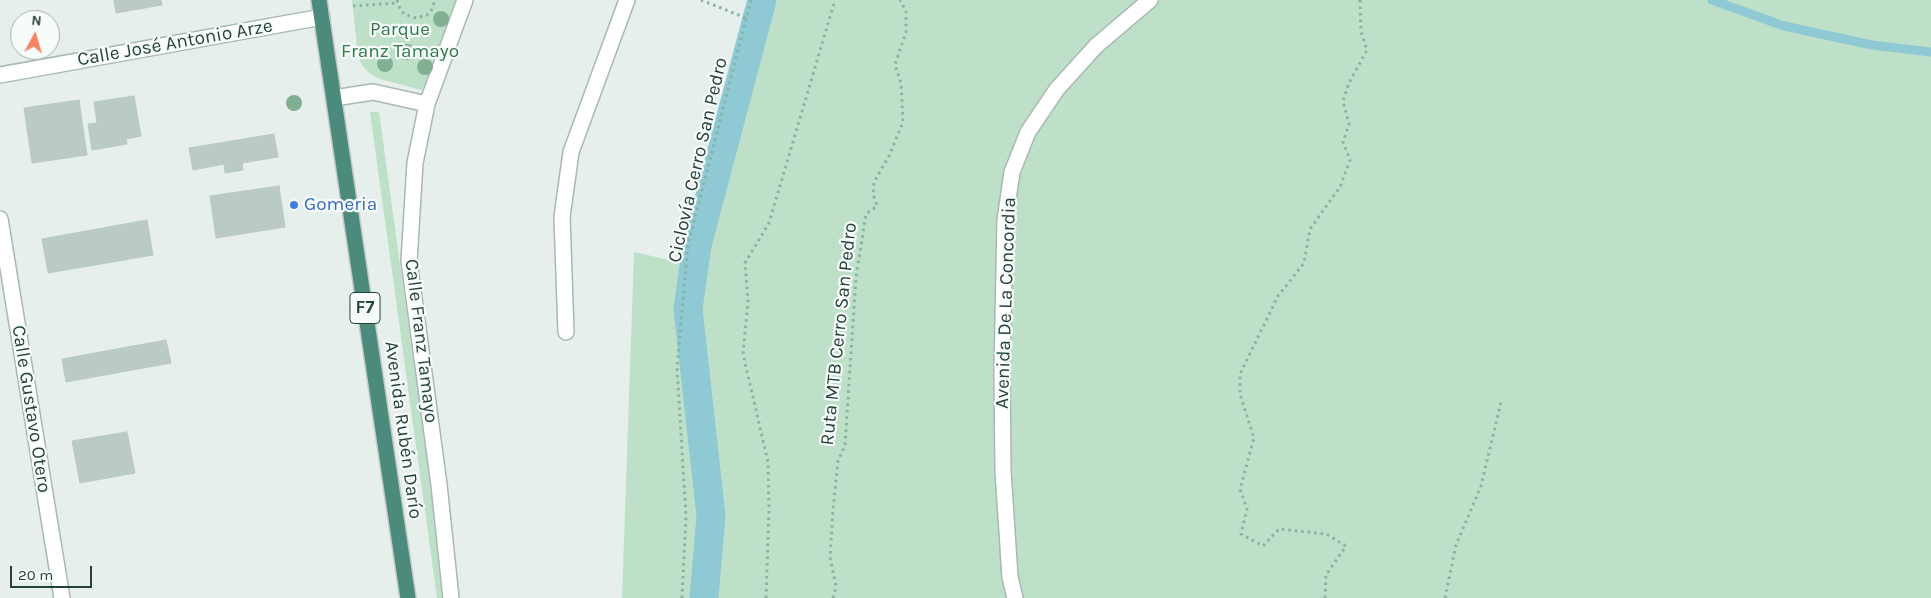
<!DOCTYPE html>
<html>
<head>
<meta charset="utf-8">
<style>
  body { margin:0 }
  #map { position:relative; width:1931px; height:598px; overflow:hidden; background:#e6efeb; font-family:Karla,sans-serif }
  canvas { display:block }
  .north { position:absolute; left:10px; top:10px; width:50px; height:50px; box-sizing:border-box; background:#f7fbf9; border:1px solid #a3b1ad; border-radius:50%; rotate:6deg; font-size:14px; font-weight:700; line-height:20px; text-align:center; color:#24423a }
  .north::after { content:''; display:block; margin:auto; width:18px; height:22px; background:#f4845f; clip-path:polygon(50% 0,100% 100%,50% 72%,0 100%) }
  .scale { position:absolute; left:10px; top:566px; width:82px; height:22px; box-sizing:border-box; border:2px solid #24423a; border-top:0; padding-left:6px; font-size:15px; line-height:18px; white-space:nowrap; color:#24423a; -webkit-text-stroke:4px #f7fbf9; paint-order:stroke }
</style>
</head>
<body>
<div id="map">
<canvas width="1931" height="598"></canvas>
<div class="north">N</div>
<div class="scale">20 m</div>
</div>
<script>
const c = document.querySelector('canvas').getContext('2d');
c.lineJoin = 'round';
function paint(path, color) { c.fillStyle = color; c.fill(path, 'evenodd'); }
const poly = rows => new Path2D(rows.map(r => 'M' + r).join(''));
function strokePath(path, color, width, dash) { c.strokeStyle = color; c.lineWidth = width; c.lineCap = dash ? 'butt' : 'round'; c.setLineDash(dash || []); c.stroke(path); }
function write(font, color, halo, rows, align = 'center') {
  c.font = font + ' Karla,sans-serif'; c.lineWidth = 4.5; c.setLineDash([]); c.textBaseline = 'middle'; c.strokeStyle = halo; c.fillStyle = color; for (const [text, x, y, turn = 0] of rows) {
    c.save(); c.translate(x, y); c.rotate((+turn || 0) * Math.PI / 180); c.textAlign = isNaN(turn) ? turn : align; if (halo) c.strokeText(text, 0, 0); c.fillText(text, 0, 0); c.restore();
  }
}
const green = poly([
  [352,0,459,0,429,83,421,90,380,79,369,73,362,65,358,56],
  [771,0,1931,0,1931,598,622,598,634,252,700,267],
  [370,112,379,112,430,481,442,598,437,598]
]);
const stream = poly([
  [1712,0,1784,26,1872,45,1931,52]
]);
const canal = poly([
  [704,598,711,516,688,309,697,245,762,0]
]);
const building = poly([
  [114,0,161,0,162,5,116,13,114,0],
  [134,96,141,136,126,139,127,144,92,150,88,124,97,123,94,102,134,96],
  [79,100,87,155,32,163,24,108,79,100],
  [274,134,278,157,242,163,243,170,225,173,224,164,193,170,189,148,274,134],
  [279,186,285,227,216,238,210,196,279,186],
  [147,220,153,255,48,273,42,239,147,220],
  [166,340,171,363,66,382,62,359,166,340],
  [127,432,135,473,80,483,72,441,127,432]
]);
const path = poly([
  [397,0,400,9,404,14,416,18,427,15,431,11,435,0],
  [701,0,746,18],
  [353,6,397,3],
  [682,598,686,517,677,368,688,245,751,0],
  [766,598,769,510,768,462,743,354,748,301,745,263,769,223,835,0],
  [833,598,836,586,830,557,833,510,838,461,845,445,856,277,866,214,877,206,873,194,874,182,889,156,903,122,901,83,895,65,906,32,906,11,900,0],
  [1325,598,1326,575,1346,546,1326,534,1279,529,1263,546,1241,534,1247,509,1240,489,1254,438,1240,394,1240,374,1278,296,1304,263,1310,229,1340,187,1350,160,1343,142,1349,124,1343,101,1349,83,1367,50,1361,32,1360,0],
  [1445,598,1456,545,1481,486,1501,402]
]);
const service = poly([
  [1015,598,1010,577,1003,471,1002,372,1005,220,1012,172,1028,132,1057,89,1096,46,1150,0]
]);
const minor = poly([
  [0,75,322,17],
  [334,98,373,92,427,104],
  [0,219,62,598],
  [566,332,562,217,571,152,627,0],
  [451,598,439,485,409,261,415,163,427,104,465,0]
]);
const trunk = poly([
  [319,0,408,598]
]);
const trees = [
  [441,19],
  [407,52],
  [385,64],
  [425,67],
  [294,103]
];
const markers = [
  [294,205,5,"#3f7fe0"]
];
const shields = [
  [365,308,30]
];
const shieldNames = [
  ["F7",365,308]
];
const parkNames = [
  ["Parque",400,30],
  ["Franz Tamayo",400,52]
];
const streetNames = [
  ["Calle José Antonio Arze",175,43,-10],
  ["Ciclovía Cerro San Pedro",698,160,-77],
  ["Avenida De La Concordia",1006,303,-88],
  ["Ruta MTB Cerro San Pedro",839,334,-84],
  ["Calle Franz Tamayo",421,341,83],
  ["Calle Gustavo Otero",31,409,81],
  ["Avenida Rubén Darío",403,430,82]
];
const shopNames = [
  ["Gomeria",304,205]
];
paint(green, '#bfe0c8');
strokePath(stream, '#8ec9d4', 9);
strokePath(canal, '#8ec9d4', 29);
paint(building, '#bbcac4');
strokePath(building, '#b8c9c2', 1);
strokePath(service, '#a8b8b2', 18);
strokePath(minor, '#a8b8b2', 18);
strokePath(trunk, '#c2cac8', 18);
strokePath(path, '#86b3a5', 3, [2.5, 4]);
strokePath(service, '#fff', 15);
strokePath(minor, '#fff', 15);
strokePath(trunk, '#4c8a7c', 15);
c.fillStyle = '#80af93';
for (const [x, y] of trees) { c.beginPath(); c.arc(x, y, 8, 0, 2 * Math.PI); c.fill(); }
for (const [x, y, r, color] of markers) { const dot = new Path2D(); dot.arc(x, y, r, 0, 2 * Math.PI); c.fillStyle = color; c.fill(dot); strokePath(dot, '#f7fbf9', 2); }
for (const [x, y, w] of shields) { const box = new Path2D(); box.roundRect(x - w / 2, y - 15.5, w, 31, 4); c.fillStyle = '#f7fbf9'; c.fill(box); strokePath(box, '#24423a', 1); }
write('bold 18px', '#24423a', null, shieldNames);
write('19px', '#2d7a4b', '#f7fbf9', parkNames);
write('19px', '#24423a', '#f7fbf9', streetNames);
write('19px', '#366cbe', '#f7fbf9', shopNames, 'left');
</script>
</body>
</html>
